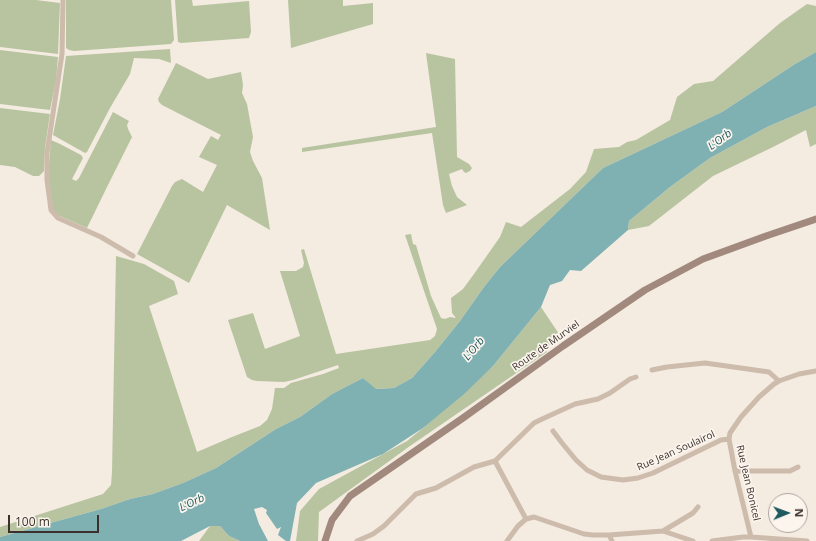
<!DOCTYPE html>
<html>
<head>
<meta charset="utf-8">
<style>
  body { margin:0 }
  #map { position:relative; width:816px; height:541px; overflow:hidden; background:#f4ebe1; font-family:"Open Sans",sans-serif }
  canvas { display:block }
  .north { position:absolute; left:768px; top:493px; width:40px; height:40px; box-sizing:border-box; background:#fbf5ee; border:1px solid #aea6a0; border-radius:50%; rotate:89deg; font-size:11px; font-weight:700; line-height:16px; text-align:center; color:#3b302b }
  .north::after { content:''; display:block; margin:auto; width:14px; height:18px; background:#1f5a5e; clip-path:polygon(50% 0,100% 100%,50% 72%,0 100%) }
  .scale { position:absolute; left:8px; top:515px; width:91px; height:18px; box-sizing:border-box; border:2px solid #3b302b; border-top:0; padding-left:5px; font-size:12px; line-height:14px; white-space:nowrap; color:#3b302b; -webkit-text-stroke:3px #fbf5ee; paint-order:stroke }
</style>
</head>
<body>
<div id="map">
<canvas width="816" height="541"></canvas>
<div class="north">N</div>
<div class="scale">100 m</div>
</div>
<script>
const c = document.querySelector('canvas').getContext('2d');
c.lineJoin = 'round';
function paint(path, color) { c.fillStyle = color; c.fill(path, 'evenodd'); }
const poly = rows => new Path2D(rows.map(r => 'M' + r).join(''));
function strokePath(path, color, width, dash) { c.strokeStyle = color; c.lineWidth = width; c.lineCap = dash ? 'butt' : 'round'; c.setLineDash(dash || []); c.stroke(path); }
function write(font, color, halo, rows, align = 'center') {
  c.font = font + ' "Open Sans",sans-serif'; c.lineWidth = 3.5; c.setLineDash([]); c.textBaseline = 'middle'; c.strokeStyle = halo; c.fillStyle = color; for (const [text, x, y, turn = 0] of rows) {
    c.save(); c.translate(x, y); c.rotate((+turn || 0) * Math.PI / 180); c.textAlign = isNaN(turn) ? turn : align; if (halo) c.strokeText(text, 0, 0); c.fillText(text, 0, 0); c.restore();
  }
}
const green = poly([
  [0,0,36,0,60,3,58,54,0,47],
  [66,0,171,0,174,40,171,44,74,51,69,50,66,48],
  [175,0,192,0,193,6,249,1,251,32,249,38,181,43,178,42],
  [288,0,343,0,343,6,373,3,373,24,291,48],
  [807,4,816,6,816,52,795,64,722,112,603,168,500,267,484,287,460,321,435,352,412,378,394,388,375,389,363,378,332,394,300,417,276,429,216,468,183,483,153,494,130,499,101,509,0,537,0,527,103,494,111,485,112,472,116,256,144,264,174,281,178,294,149,306,197,452,232,437,260,426,267,420,272,409,275,388,284,388,291,383,323,374,339,368,338,365,293,380,284,382,257,381,252,380,247,377,228,320,253,313,265,349,300,336,280,271,296,271,303,267,304,263,301,250,304,249,336,354,430,340,435,336,437,329,405,235,411,234,413,244,416,245,431,296,441,318,445,319,450,317,456,318,452,313,451,298,463,289,474,274,500,237,506,222,521,227,570,189,586,172,594,149,619,147,627,142,636,140,670,120,677,97,694,84,713,81,780,23],
  [170,49,171,63,159,59,134,58,130,74,110,108,87,152,85,153,53,135,60,99,66,56],
  [0,50,58,57,56,81,50,110,0,104],
  [426,53,455,59,457,157,469,164,472,168,470,171,466,173,464,172,462,169,449,174,452,186,457,197,467,205,446,213,443,205,432,133,302,152,302,148,436,127],
  [176,63,208,79,241,72,243,85,242,93,247,104,253,137,250,152,253,161,262,178,270,230,227,205,189,283,137,254,172,186,175,182,182,179,203,192,217,165,199,157,211,136,218,140,221,135,162,105,159,102,158,99],
  [816,106,816,144,810,147,806,130,773,147,713,176,649,226,628,230,629,221,670,187,710,158,767,127],
  [0,108,50,114,45,148,44,171,39,176,33,176,15,167,0,165],
  [113,112,129,121,127,125,128,129,132,137,107,187,87,228,53,213,48,176,51,140,60,144,81,155,83,158,72,179,76,181,79,178],
  [541,307,561,337,545,348,547,352,410,446,319,512,318,541,296,541,300,511,319,489,407,441,423,428,493,366],
  [210,526,220,526,229,536,240,541,199,541]
]);
const water = poly([
  [816,52,816,106,767,127,710,158,670,187,629,221,628,230,581,271,570,270,562,281,550,285,541,307,493,366,464,394,423,428,383,454,316,483,297,503,290,541,286,541,278,535,281,527,277,529,266,513,267,510,262,507,254,509,259,524,268,541,240,541,229,536,220,526,210,526,181,541,0,541,0,537,101,509,130,499,153,494,183,483,216,468,276,429,300,417,332,394,363,378,376,389,394,388,412,378,435,352,460,321,484,287,500,267,603,168,722,112,795,64]
]);
const street = poly([
  [63,0,62,54,47,153,47,180,51,210,58,218,101,237,133,256],
  [652,370,667,367,705,363,769,372,779,381],
  [553,431,562,443,576,460,587,470,601,477,623,480,638,478,653,473,721,440,729,439],
  [495,461,526,519],
  [735,471,790,471,798,467],
  [663,531,693,513,698,507],
  [609,535,612,541],
  [751,537,735,471,729,439,730,433,741,417,759,397,774,384,779,381,799,374,816,371],
  [357,541,373,534,384,526,416,494,436,488,474,467,495,461,534,423,540,420,575,404,598,399,610,393,630,379,636,377],
  [507,541,518,526,526,519,534,517,584,534,593,535,609,535,663,531,693,541],
  [712,541,743,537,751,537,807,541]
]);
const secondary = poly([
  [325,541,332,520,350,496,463,418,563,346,645,290,703,259,766,236,816,219]
]);
const streetNames = [
  ["Route de Murviel",546,346,-35],
  ["Rue Jean Soulairol",676,451,-24],
  ["Rue Jean Bonicel",748,483,77]
];
const waterNames = [
  ["L'Orb",720,140,-36],
  ["L'Orb",474,349,-50],
  ["L'Orb",192,503,-25]
];
paint(green, '#b8c4a0');
paint(water, '#7fb0b2');
strokePath(street, '#cdbbac', 5);
strokePath(secondary, '#a18a7d', 7);
write('10px', '#3b302b', '#fbf5ee', streetNames);
write('italic 11px', '#1f5a5e', '#fbf5ee', waterNames);
</script>
</body>
</html>
